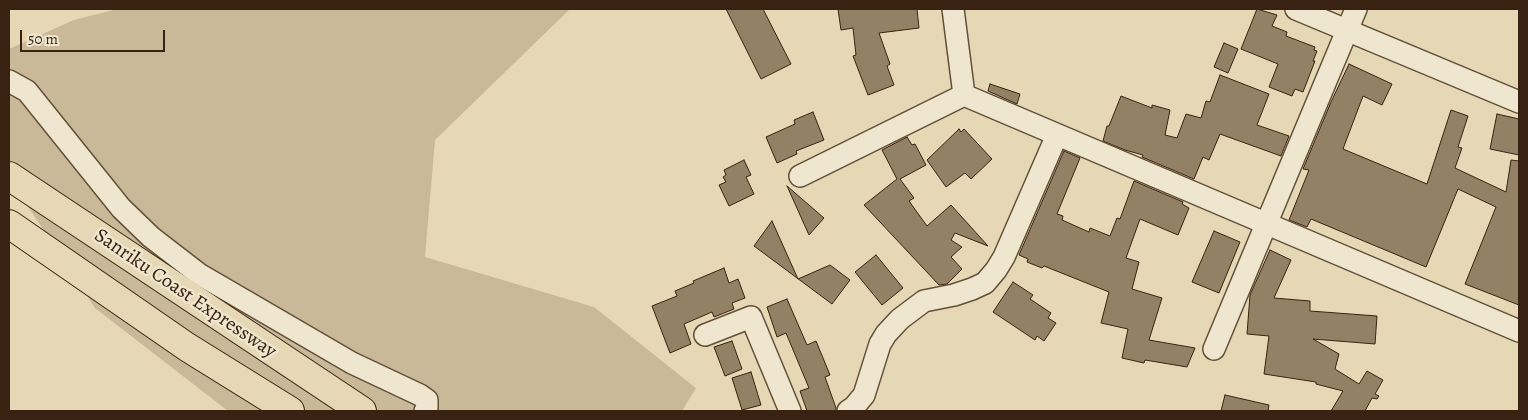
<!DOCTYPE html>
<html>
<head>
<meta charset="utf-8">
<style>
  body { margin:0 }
  #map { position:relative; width:1528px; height:420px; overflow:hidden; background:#e6d8b5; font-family:Alegreya,serif }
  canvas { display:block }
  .frame { position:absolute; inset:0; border:10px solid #392211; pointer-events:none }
  .scale { position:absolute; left:20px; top:30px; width:145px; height:22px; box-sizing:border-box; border:2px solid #392211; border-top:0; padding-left:6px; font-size:15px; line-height:18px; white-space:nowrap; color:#392211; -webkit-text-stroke:4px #efe6cf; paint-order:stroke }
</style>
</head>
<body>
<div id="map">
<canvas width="1528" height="420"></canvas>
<div class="frame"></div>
<div class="scale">50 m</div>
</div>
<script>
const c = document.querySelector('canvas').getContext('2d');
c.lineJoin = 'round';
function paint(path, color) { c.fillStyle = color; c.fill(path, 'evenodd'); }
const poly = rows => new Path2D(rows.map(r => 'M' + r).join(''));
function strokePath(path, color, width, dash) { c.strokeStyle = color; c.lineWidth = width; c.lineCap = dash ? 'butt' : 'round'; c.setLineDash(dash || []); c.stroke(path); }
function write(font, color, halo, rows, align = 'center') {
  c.font = font + ' Alegreya,serif'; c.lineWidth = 5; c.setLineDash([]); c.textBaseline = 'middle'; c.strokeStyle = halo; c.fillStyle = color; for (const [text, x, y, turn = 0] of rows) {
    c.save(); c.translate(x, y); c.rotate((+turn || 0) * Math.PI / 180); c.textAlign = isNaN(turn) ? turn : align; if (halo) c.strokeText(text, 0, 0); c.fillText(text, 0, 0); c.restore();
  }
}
const green = poly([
  [117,9,570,9,435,140,425,257,594,307,696,388,682,411,228,411,95,308,27,205,9,168,9,49,74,20]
]);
const building = poly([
  [726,9,763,9,791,64,761,79,726,9],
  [838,9,917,9,919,28,879,33,890,64,887,66,894,85,868,95,853,56,856,55,853,28,841,30,838,9],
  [1257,9,1277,15,1272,26,1287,32,1286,36,1315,47,1314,50,1317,51,1313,61,1315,61,1303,92,1295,89,1292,96,1269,87,1278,64,1241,49,1257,9],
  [1224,43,1238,49,1228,73,1214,67,1224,43],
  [1349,64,1392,84,1382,105,1363,96,1343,149,1427,184,1451,110,1468,116,1458,147,1462,148,1455,168,1506,192,1511,160,1519,161,1519,305,1465,284,1496,207,1458,189,1426,267,1311,219,1307,227,1289,220,1309,170,1303,169,1331,102,1349,64],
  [1220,75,1269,94,1257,125,1289,136,1281,156,1220,134,1209,160,1203,157,1194,179,1142,157,1143,155,1125,150,1103,141,1107,126,1109,126,1121,96,1152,108,1152,105,1170,110,1165,135,1177,138,1186,114,1201,118,1206,101,1210,102,1220,75],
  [990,84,1020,94,1017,104,988,91,990,84],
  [813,112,824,140,796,151,797,154,777,163,766,137,795,124,794,120,813,112],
  [1497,114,1519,119,1519,155,1490,149,1497,114],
  [959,129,961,132,964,129,992,159,971,179,965,173,946,187,927,160,959,129],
  [907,137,912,145,915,144,926,165,900,179,914,198,909,201,927,226,951,205,988,246,955,233,951,240,962,247,951,257,962,269,947,284,939,285,864,205,897,179,882,150,907,137],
  [1064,151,1080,158,1057,214,1063,216,1062,220,1089,232,1090,228,1110,236,1117,218,1120,219,1134,181,1183,202,1182,204,1189,208,1178,235,1140,219,1126,258,1139,262,1132,289,1162,298,1149,340,1195,348,1187,367,1145,360,1144,363,1122,358,1128,329,1101,323,1109,292,1044,266,1042,268,1027,262,1028,259,1019,255,1064,151],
  [744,160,751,175,746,177,754,194,729,206,719,185,726,182,723,177,726,175,724,170,744,160],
  [787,186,824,218,809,235,787,186],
  [772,221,798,279,830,265,850,280,832,304,754,246,772,221],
  [1214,231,1240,242,1219,293,1192,282,1214,231],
  [1270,250,1291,260,1274,298,1310,301,1310,311,1377,316,1375,344,1313,339,1339,354,1335,369,1359,384,1367,371,1383,380,1375,394,1379,396,1377,399,1372,398,1365,411,1331,411,1343,391,1316,384,1316,382,1264,374,1269,336,1247,334,1250,295,1270,250],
  [876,255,903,288,882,305,855,272,876,255],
  [724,268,729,283,738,279,745,298,732,303,734,309,714,317,712,312,684,324,691,344,670,353,652,306,677,296,675,291,694,283,693,281,724,268],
  [1013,282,1033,295,1030,299,1051,313,1048,318,1056,323,1044,341,1037,336,1035,340,993,312,1013,282],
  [787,299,807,345,816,341,830,375,825,377,836,408,836,411,807,411,800,391,809,388,786,333,777,337,767,307,787,299],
  [732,341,742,369,725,376,714,347,732,341],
  [751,372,761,405,742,410,732,378,751,372],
  [1225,395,1269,405,1268,411,1221,411,1225,395]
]);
const minor = poly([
  [953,9,964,95],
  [1296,9,1519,102],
  [9,81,27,91,121,208,151,237,199,274,352,363,420,395,427,400,427,408,425,411],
  [800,176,964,95,1519,331],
  [705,335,751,317,790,411],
  [1214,349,1356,9],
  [848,411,854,407,864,395,880,344,886,334,900,319,924,301,954,295,972,289,985,283,996,270,1004,257,1057,135]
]);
const highway = poly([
  [9,176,362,411],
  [9,224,187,347,290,411]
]);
const streetNames = [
  ["Sanriku Coast Expressway",185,294,34]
];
paint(green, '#c9b999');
paint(building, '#938166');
strokePath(building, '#392211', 1);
strokePath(minor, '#64503a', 24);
strokePath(highway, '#392211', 30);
strokePath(minor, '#efe6cf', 21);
strokePath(highway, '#e6d8b5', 28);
write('20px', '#392211', '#efe6cf', streetNames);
</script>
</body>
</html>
